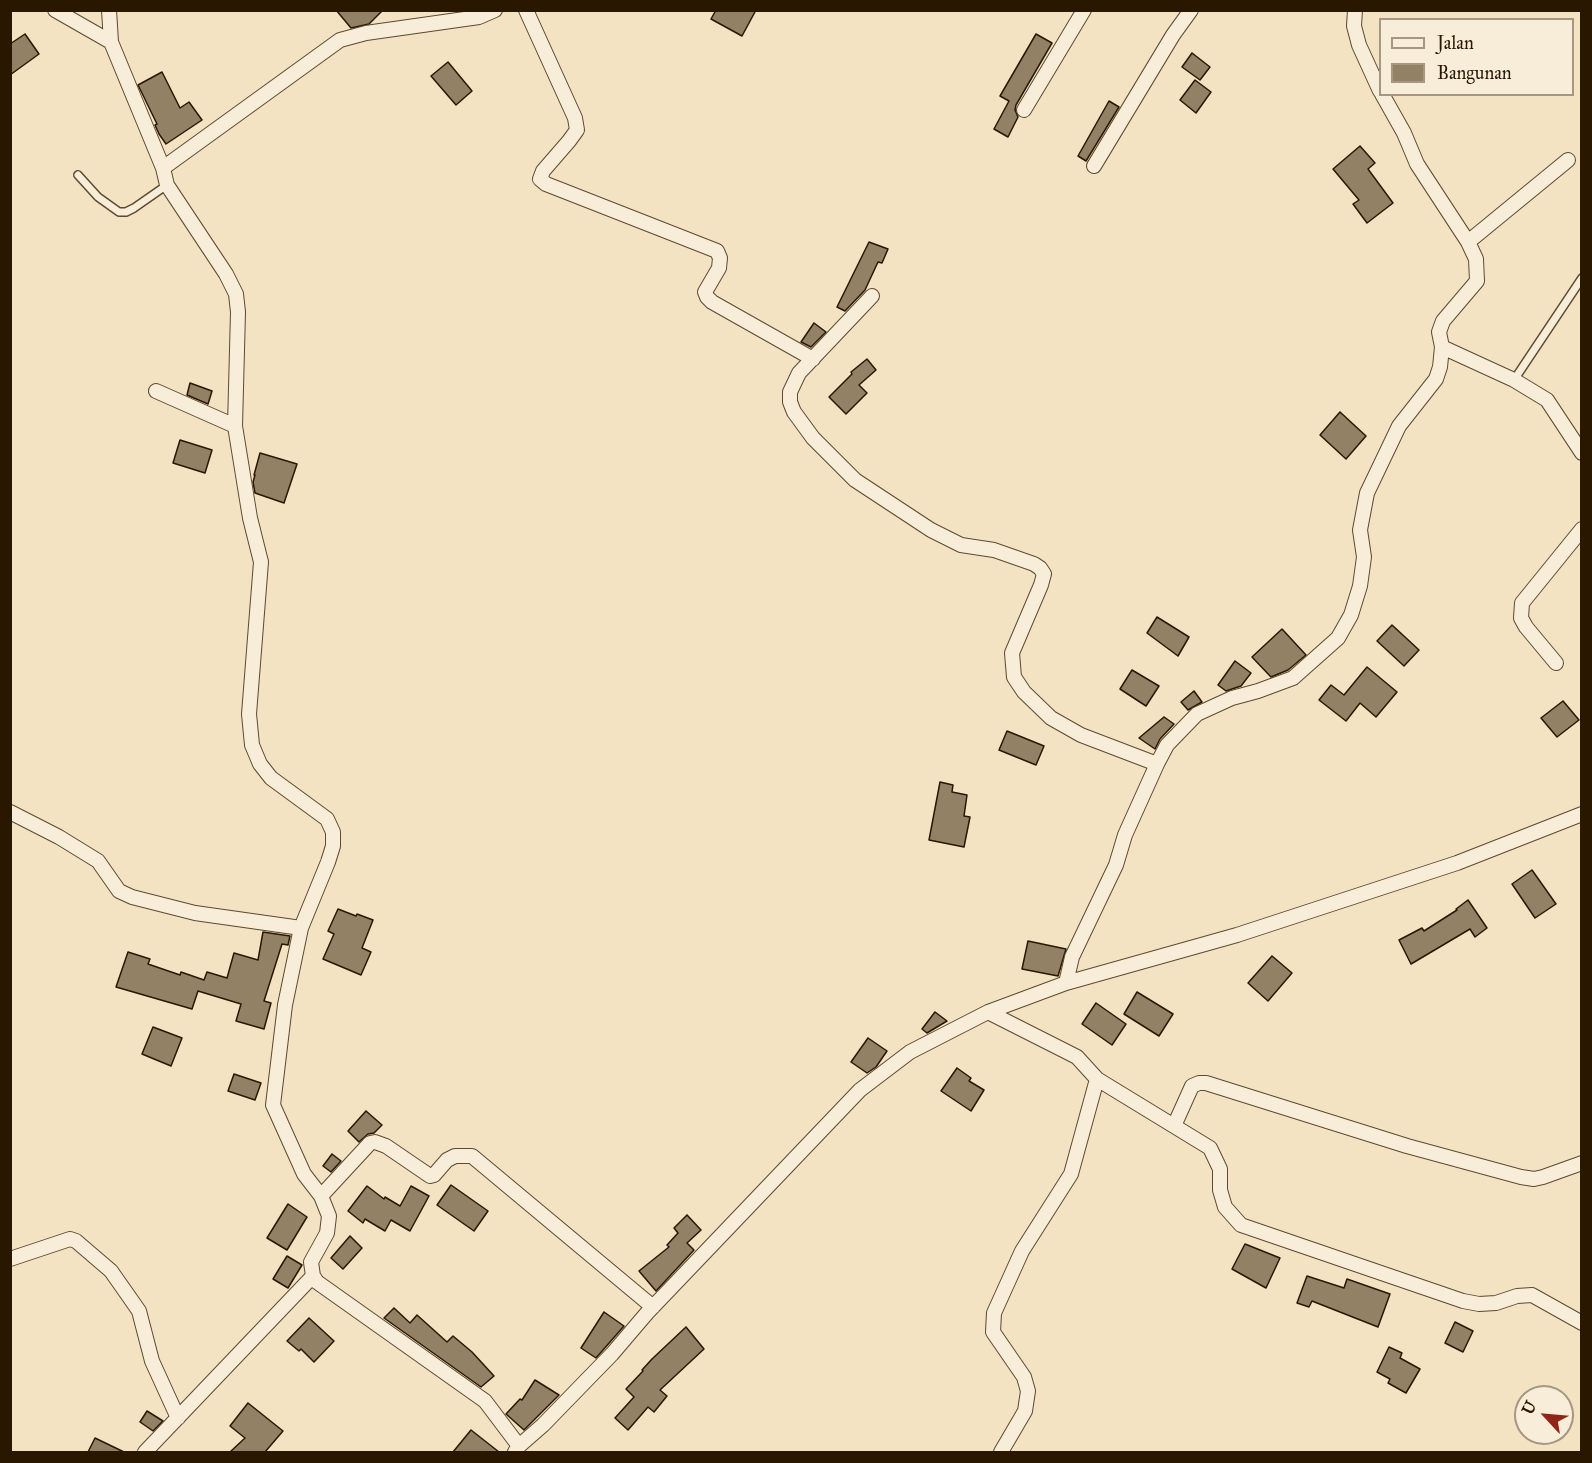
<!DOCTYPE html>
<html>
<head>
<meta charset="utf-8">
<style>
  body { margin:0 }
  #map { position:relative; width:1592px; height:1463px; overflow:hidden; background:#f3e3c3; font-family:"IM FELL Great Primer",serif }
  canvas { display:block }
  .frame { position:absolute; inset:0; border:12px solid #2a1700; pointer-events:none }
  .legend { position:absolute; left:1379px; top:18px; width:195px; height:78px; box-sizing:border-box; background:#f7edd8; border:2px solid #a59782; margin:0; padding:8px 10px; list-style:none; font-size:18px; color:#2a1700 }
  .legend li { display:flex; align-items:center; gap:12px; height:30px }
  .legend b { width:30px; border:2px solid #a59782 }
  .north { position:absolute; left:1514px; top:1385px; width:60px; height:60px; box-sizing:border-box; background:#f7edd8; border:2px solid #a59782; border-radius:50%; rotate:296deg; font-size:16px; font-weight:700; line-height:24px; text-align:center; color:#2a1700 }
  .north::after { content:''; display:block; margin:auto; width:21px; height:27px; background:#8f2418; clip-path:polygon(50% 0,100% 100%,50% 72%,0 100%) }
</style>
</head>
<body>
<div id="map">
<canvas width="1592" height="1463"></canvas>
<div class="frame"></div>
<ul class="legend">
<li><b style="height:8px;background:#f7edd8"></b>Jalan</li>
<li><b style="height:16px;background:#938165"></b>Bangunan</li>
</ul>
<div class="north">U</div>
</div>
<script>
const c = document.querySelector('canvas').getContext('2d');
c.lineJoin = 'round';
function paint(path, color) { c.fillStyle = color; c.fill(path, 'evenodd'); }
const poly = rows => new Path2D(rows.map(r => 'M' + r).join(''));
function strokePath(path, color, width, dash) { c.strokeStyle = color; c.lineWidth = width; c.lineCap = dash ? 'butt' : 'round'; c.setLineDash(dash || []); c.stroke(path); }
const building = poly([
  [336,10,383,10,369,24,351,28,336,10],
  [716,10,756,10,742,36,711,19,716,10],
  [25,34,39,54,10,75,10,44,25,34],
  [1036,34,1052,43,1016,105,1015,110,1018,117,1008,137,994,129,1009,101,1000,96,1036,34],
  [1192,53,1210,67,1200,80,1182,67,1192,53],
  [448,62,472,91,456,105,431,76,448,62],
  [162,72,180,108,189,102,202,120,166,144,159,134,155,125,157,124,138,85,162,72],
  [1195,80,1211,92,1196,113,1180,100,1195,80],
  [1109,101,1119,107,1086,161,1078,156,1109,101],
  [1360,146,1375,163,1368,169,1393,203,1367,223,1353,204,1359,200,1333,169,1360,146],
  [869,242,888,249,882,263,878,262,865,290,845,311,837,307,869,242],
  [814,323,826,332,811,347,801,342,814,323],
  [867,359,876,370,859,385,867,393,846,414,829,397,852,374,851,372,867,359],
  [190,383,212,391,208,404,187,395,190,383],
  [1340,412,1366,436,1346,459,1320,435,1340,412],
  [180,440,212,450,205,473,173,463,180,440],
  [260,453,297,464,284,503,255,493,253,482,255,475,254,475,260,453],
  [1157,617,1189,637,1178,656,1147,633,1157,617],
  [1392,625,1419,650,1404,666,1377,641,1392,625],
  [1282,629,1306,655,1288,670,1271,677,1252,657,1282,629],
  [1235,661,1251,673,1241,686,1226,691,1218,685,1235,661],
  [1367,667,1397,692,1376,717,1360,703,1346,721,1319,700,1331,685,1344,695,1367,667],
  [1132,670,1159,686,1146,706,1120,689,1132,670],
  [1194,691,1202,702,1188,710,1181,702,1194,691],
  [1563,701,1579,720,1557,737,1541,718,1563,701],
  [1164,717,1174,724,1160,739,1155,749,1139,738,1164,717],
  [1007,731,1044,746,1036,765,999,750,1007,731],
  [940,782,953,785,952,792,967,795,964,816,970,817,964,847,929,840,940,782],
  [1532,870,1556,904,1535,918,1512,884,1532,870],
  [1468,900,1487,928,1475,937,1470,929,1411,964,1399,940,1422,928,1424,931,1457,910,1456,909,1468,900],
  [338,909,356,916,357,914,373,920,362,948,371,952,361,975,323,959,334,934,328,931,338,909],
  [263,932,290,936,288,945,282,944,264,1001,271,1003,264,1029,236,1021,241,1004,198,991,192,1009,116,987,128,952,150,959,148,964,180,975,181,972,204,980,207,972,227,978,234,953,258,960,263,932],
  [1028,941,1066,949,1058,976,1022,969,1028,941],
  [1272,956,1292,973,1268,1001,1248,983,1272,956],
  [1137,992,1173,1014,1159,1036,1124,1014,1137,992],
  [1096,1003,1126,1024,1112,1045,1082,1024,1096,1003],
  [935,1012,947,1021,927,1033,922,1029,935,1012],
  [153,1027,182,1038,171,1066,142,1054,153,1027],
  [868,1038,887,1051,876,1067,867,1073,851,1062,868,1038],
  [957,1068,971,1078,969,1081,984,1090,971,1111,941,1091,957,1068],
  [234,1074,261,1083,255,1100,228,1091,234,1074],
  [366,1111,382,1125,374,1133,368,1134,359,1142,348,1131,366,1111],
  [332,1154,341,1161,331,1172,323,1166,332,1154],
  [451,1185,488,1211,474,1231,437,1205,451,1185],
  [367,1186,384,1199,385,1197,400,1206,411,1186,429,1196,410,1231,391,1220,385,1231,365,1219,363,1223,348,1211,367,1186],
  [288,1204,307,1217,287,1250,267,1238,288,1204],
  [687,1215,701,1230,687,1243,694,1250,656,1291,639,1271,669,1247,667,1245,678,1233,674,1228,687,1215],
  [350,1236,362,1248,343,1269,331,1258,350,1236],
  [1245,1244,1280,1258,1266,1288,1232,1269,1245,1244],
  [287,1256,302,1265,288,1288,273,1279,287,1256],
  [1307,1276,1344,1288,1347,1279,1390,1294,1378,1327,1312,1301,1309,1307,1297,1303,1307,1276],
  [394,1308,410,1323,417,1315,447,1342,453,1336,472,1352,494,1376,481,1387,384,1318,394,1308],
  [604,1312,624,1326,596,1358,581,1348,604,1312],
  [309,1318,334,1341,314,1362,301,1349,299,1351,287,1341,309,1318],
  [1455,1322,1473,1331,1463,1352,1445,1343,1455,1322],
  [686,1327,704,1349,660,1390,667,1396,654,1412,648,1407,628,1430,615,1418,634,1397,626,1389,643,1371,642,1370,652,1359,686,1327],
  [1389,1347,1402,1353,1400,1358,1420,1369,1406,1393,1388,1383,1390,1379,1377,1372,1389,1347],
  [535,1380,559,1395,524,1430,506,1414,520,1399,522,1400,535,1380],
  [248,1403,283,1431,265,1452,230,1452,245,1438,230,1426,248,1403],
  [147,1411,163,1421,153,1431,140,1422,147,1411],
  [471,1430,499,1452,453,1452,471,1430],
  [95,1438,124,1452,88,1452,95,1438]
]);
const lane = poly([
  [78,175,98,197,119,212,126,212,134,208,167,185],
  [1514,380,1582,278]
]);
const street = poly([
  [55,10,111,42,163,168,167,185,226,274,236,294,238,312,235,426,250,518,261,562,249,714,252,745,260,764,271,778,327,819,333,832,333,846,328,862,301,928,285,1005,273,1105,304,1174,321,1196,329,1216,327,1233,311,1262,313,1276,317,1282,485,1401,519,1446],
  [109,10,111,42],
  [526,10,575,118,577,130,569,141,543,171,540,179,546,184,717,251,720,258,719,268,705,292,707,297,712,302,813,359],
  [1355,10,1354,26,1359,45,1380,91],
  [1024,110,1084,10],
  [1094,166,1173,35,1191,10],
  [163,168,340,40,366,33,479,17,495,10],
  [1468,242,1568,160],
  [872,296,799,373,790,392,790,402,794,412,813,438,855,480,931,530,961,545,994,550,1034,564,1040,568,1044,574,1041,585,1012,653,1014,677,1024,692,1051,718,1081,735,1157,764],
  [1442,347,1514,380,1547,400,1582,453],
  [156,391,235,426],
  [1556,663,1526,627,1521,618,1522,603,1582,529],
  [10,812,59,837,98,861,119,891,132,897,195,913,301,928],
  [1066,983,1237,935,1457,863,1582,814],
  [988,1012,1077,1057,1097,1079,1210,1148,1220,1169,1220,1190,1225,1207,1241,1225,1463,1301,1479,1304,1496,1303,1517,1296,1532,1295,1582,1323],
  [1174,1126,1192,1086,1199,1083,1206,1083,1407,1146,1521,1177,1534,1179,1543,1177,1582,1163],
  [321,1196,370,1143,375,1142,386,1146,430,1176,434,1175,447,1160,455,1156,472,1156,653,1307],
  [10,1259,70,1239,76,1241,111,1271,139,1311,152,1361,178,1418],
  [145,1452,313,1276],
  [515,1452,519,1446,543,1425,612,1354,647,1313,860,1090,910,1052,988,1012,1066,983,1072,957,1116,865,1125,835,1157,764,1167,745,1197,714,1232,698,1258,691,1293,678,1338,638,1351,615,1360,586,1364,557,1360,530,1367,493,1399,426,1436,379,1440,367,1442,347,1439,332,1443,321,1477,281,1476,259,1468,242,1417,164,1404,133,1382,94],
  [1001,1452,1025,1411,1028,1391,1024,1377,993,1332,994,1313,1022,1251,1071,1174,1097,1079]
]);
paint(building, '#938165');
strokePath(building, '#2a1700', 1.5);
strokePath(lane, '#5c4a31', 10);
strokePath(street, '#5c4a31', 16);
strokePath(lane, '#f7edd8', 7);
strokePath(street, '#f7edd8', 14);
</script>
</body>
</html>
